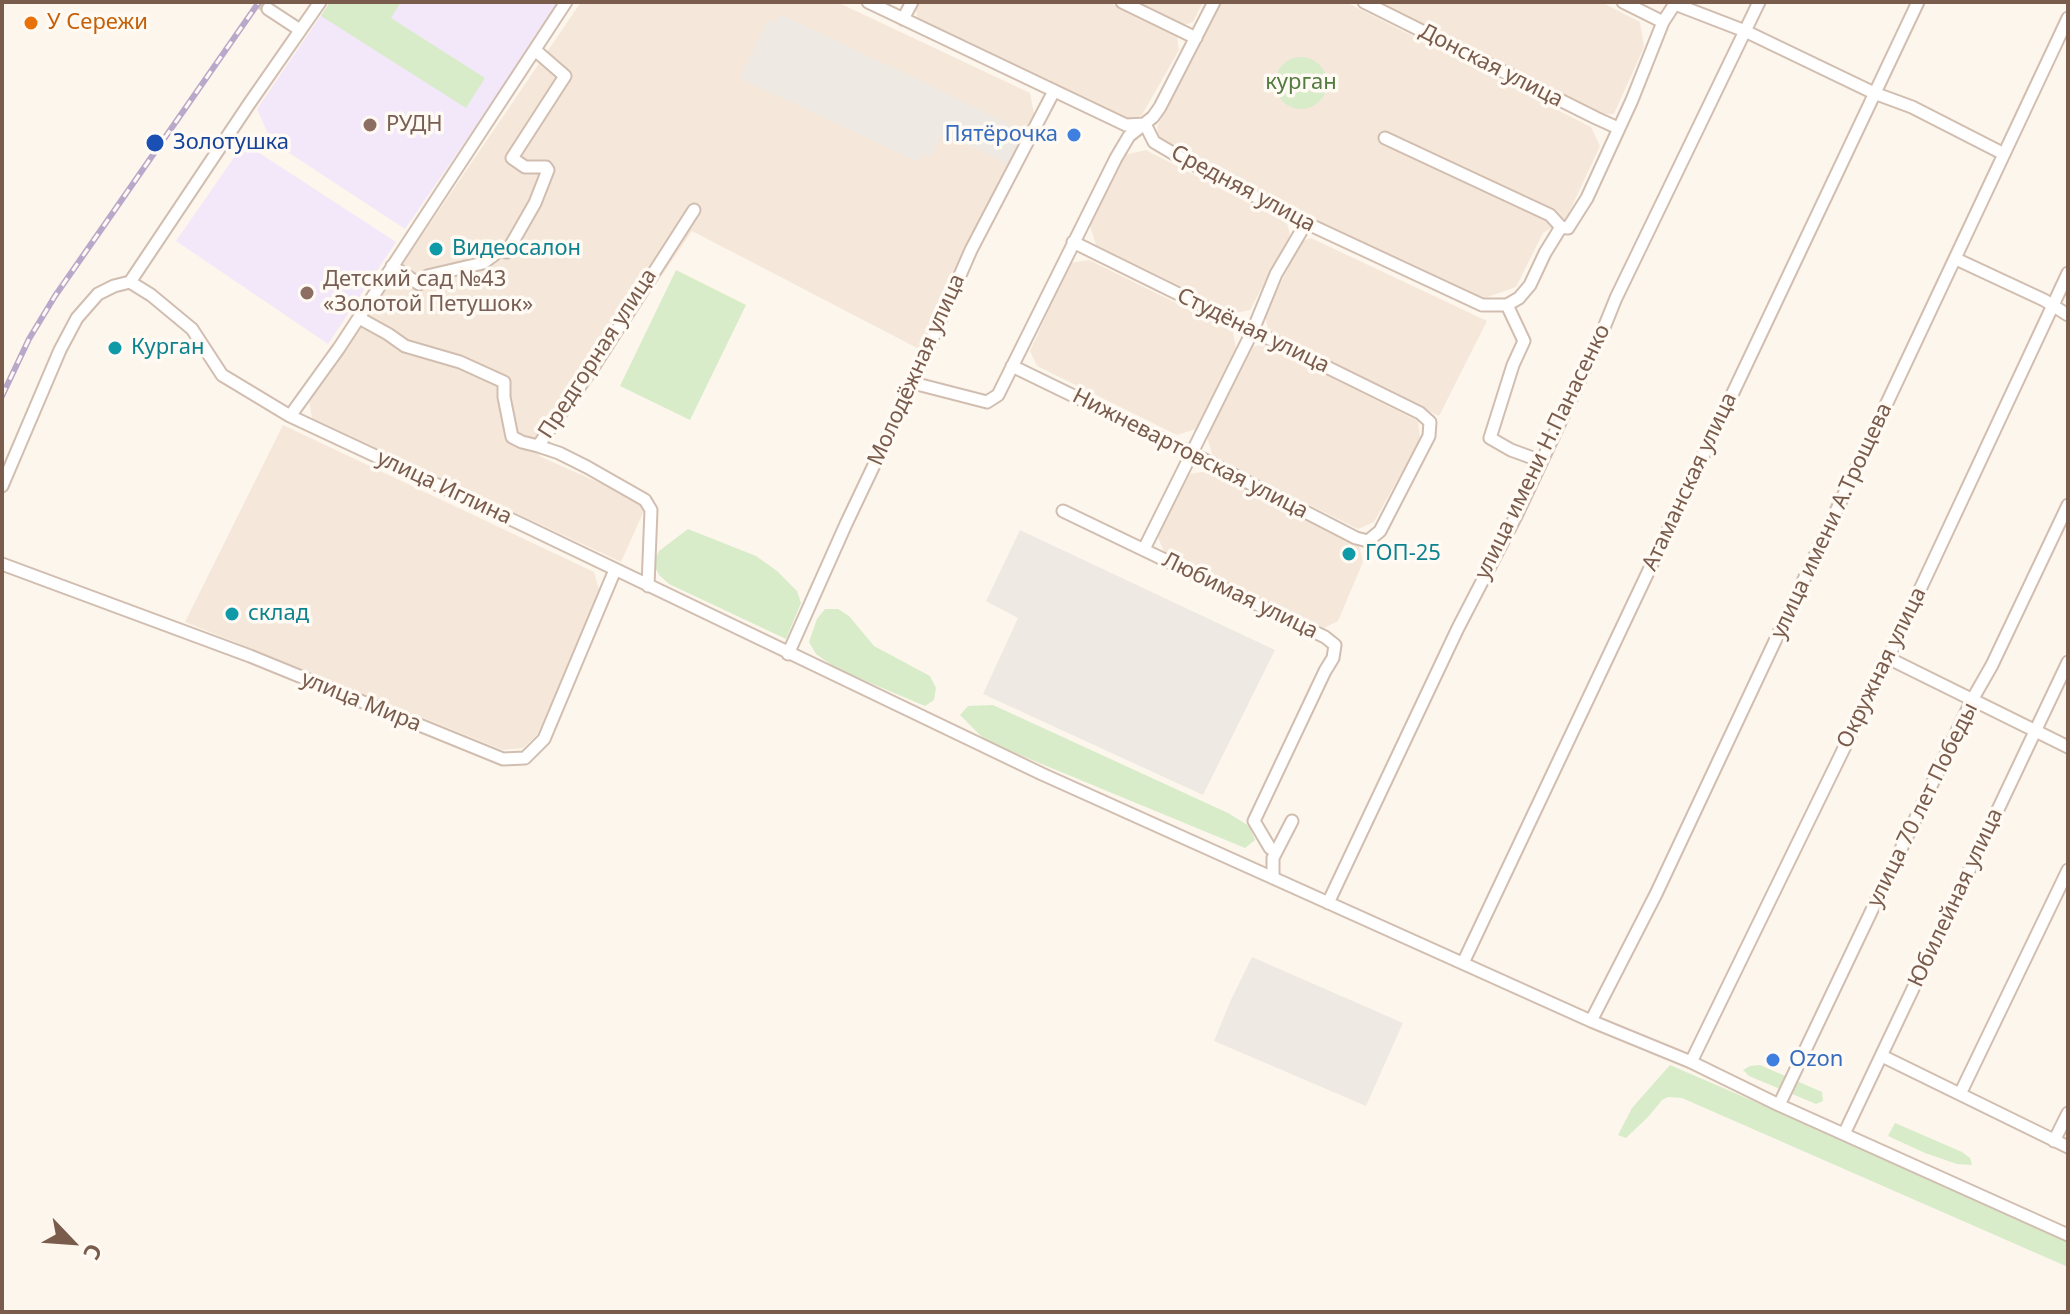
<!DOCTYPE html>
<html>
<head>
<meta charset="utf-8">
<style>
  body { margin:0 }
  #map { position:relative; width:2070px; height:1314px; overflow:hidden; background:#fdf6ec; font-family:"Noto Sans",sans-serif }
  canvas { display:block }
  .frame { position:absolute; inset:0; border:4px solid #7a5c4d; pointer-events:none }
  .north { position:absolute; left:32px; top:1202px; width:80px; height:80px; -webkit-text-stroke:6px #fffaf3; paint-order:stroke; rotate:115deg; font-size:22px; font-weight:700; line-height:32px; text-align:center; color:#7a5c4d }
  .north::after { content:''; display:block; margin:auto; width:28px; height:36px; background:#7a5c4d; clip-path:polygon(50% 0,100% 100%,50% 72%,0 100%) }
</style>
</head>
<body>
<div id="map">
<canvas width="2070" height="1314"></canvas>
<div class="frame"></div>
<div class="north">С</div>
</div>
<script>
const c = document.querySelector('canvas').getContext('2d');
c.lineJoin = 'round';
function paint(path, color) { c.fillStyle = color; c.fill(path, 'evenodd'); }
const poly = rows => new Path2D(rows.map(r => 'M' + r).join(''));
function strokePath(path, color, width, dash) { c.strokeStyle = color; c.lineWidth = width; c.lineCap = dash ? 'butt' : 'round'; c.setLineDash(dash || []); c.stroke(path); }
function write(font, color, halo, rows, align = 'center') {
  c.font = font + ' "Noto Sans",sans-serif'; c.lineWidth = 7; c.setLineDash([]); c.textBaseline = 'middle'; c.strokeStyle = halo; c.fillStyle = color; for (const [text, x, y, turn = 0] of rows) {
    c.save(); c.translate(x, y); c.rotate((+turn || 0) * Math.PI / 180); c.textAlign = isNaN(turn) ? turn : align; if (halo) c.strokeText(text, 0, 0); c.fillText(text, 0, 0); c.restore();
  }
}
const residential = poly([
  [581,2,837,2,1030,93,1034,114,919,349,692,231,539,456,647,504,621,562,312,418,309,401],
  [919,2,1108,2,1177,36,1179,50,1142,115,1127,121,917,19,916,7],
  [1131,2,1203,2,1193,22,1181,26],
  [1220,2,1346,2,1591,127,1600,146,1566,219,1543,233,1516,287,1479,300,1309,219,1158,140,1157,127],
  [1373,2,1601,2,1640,22,1644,47,1614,114,1595,115],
  [1146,150,1287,223,1290,235,1250,310,1235,313,1096,245,1089,223,1124,155],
  [1311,238,1487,321,1439,416,1269,333,1265,316,1301,241],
  [1089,260,1233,331,1236,349,1196,429,1177,435,1037,366,1030,351,1070,263],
  [1264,344,1418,421,1420,439,1374,522,1358,529,1213,457,1207,437,1252,347],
  [283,425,594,572,600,593,537,735,523,748,503,750,185,622],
  [1208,471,1359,546,1363,562,1338,621,1324,628,1164,552,1157,535,1190,474]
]);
const industrial = poly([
  [780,14,1027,132,1011,165,942,133,930,157,922,154,918,162,740,78,768,20,776,23],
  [1020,530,1275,650,1203,795,983,694,1018,618,986,601],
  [1252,957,1403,1023,1366,1106,1214,1041,1230,1002]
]);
const education = poly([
  [330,2,561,2,405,229,271,141,257,109],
  [244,143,396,242,328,344,176,241]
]);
const green = poly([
  [330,2,401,2,391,18,485,78,466,108,321,16],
  '1275 83a26 26 0 1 1 52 0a26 26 0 1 1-52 0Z',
  [676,270,746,305,690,420,620,386],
  [688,529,756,556,777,571,797,591,801,603,786,639,669,584,659,575,653,563,659,551],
  [825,609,838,609,849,616,874,646,930,676,936,688,934,700,925,706,837,669,816,654,809,642,817,619],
  [993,705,1228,813,1249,826,1255,840,1245,848,986,741,960,715,968,706],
  [1670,1065,2068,1237,2068,1267,1682,1098,1668,1097,1662,1100,1649,1116,1626,1138,1618,1135,1632,1108],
  [1760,1065,1822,1092,1823,1101,1816,1104,1749,1076,1743,1070,1750,1066],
  [1895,1123,1962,1152,1970,1158,1972,1165,1957,1164,1925,1153,1888,1136]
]);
const minorTunnel = poly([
  [258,2,268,9]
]);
const minor = poly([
  [868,2,1126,125,1145,124],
  [1122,2,1196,38],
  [1364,2,1596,118,1618,128],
  [1623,2,1663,22],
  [1675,4,1745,31,1874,93,1912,107,2004,154],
  [268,9,300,30],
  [903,19,912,2],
  [1145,124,1154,142,1176,155,1306,223,1482,305,1507,305,1524,341,1513,365,1490,438,1511,450,1541,461],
  [1385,138,1550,215,1561,227],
  [1561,227,1568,228,1587,198,1632,100,1663,22,1676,2],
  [1956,259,2044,300,2068,315],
  [392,266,419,284,427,276,483,263,499,251,507,252,535,203,548,170,546,167,525,167,512,158,565,76,535,50],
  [130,282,151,295,192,329,222,375,290,416,521,524,1042,774,1591,1021,1691,1062,1779,1105,2068,1235],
  [1507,305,1519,298,1530,285,1545,253,1561,227],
  [359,318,388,334,405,346,460,362,504,382,504,397,512,437,522,442,538,446],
  [1012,366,1191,453,1356,538,1368,541,1380,531,1429,436,1430,422,1420,413,1073,242],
  [913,383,987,402,998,395,1116,158,1129,136,1153,117,1160,107,1214,2],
  [290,416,339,348,566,2],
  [2,486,60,350,77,318,98,294,114,286,130,282,249,104,320,2],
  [1063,511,1325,637,1335,645,1333,658,1325,671,1254,821,1270,848,1276,852],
  [1144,549,1253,330,1276,274,1306,223],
  [2,564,250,656,503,759,525,758,544,739,615,570],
  [648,586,651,510,645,500,587,467,559,453,538,446,594,366,694,210],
  [788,654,846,524,913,383,971,250,1054,91],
  [1888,658,2068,747],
  [1273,878,1273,858,1292,821],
  [1328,903,1458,628,1516,516,1601,335,1616,298,1759,2],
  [1463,963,1918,2],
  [1591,1021,1656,894,2068,18],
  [1882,1056,2068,1147],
  [1691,1062,1888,658,2068,273],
  [1960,1094,2068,870],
  [1779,1105,1972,700,1992,665,2068,505],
  [1844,1134,2068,662],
  [2054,1141,2068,1113]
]);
const rail = poly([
  [2,396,29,339,55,296,259,2]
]);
const markers = [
  [31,23,8,"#e8710a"],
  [370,125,8,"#8d6e63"],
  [1074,135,8,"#3f7fe0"],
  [155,143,10,"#1a4fb4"],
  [436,249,8,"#0f9aa8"],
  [307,293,8,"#8d6e63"],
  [115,348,8,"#0f9aa8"],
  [1349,554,8,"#0f9aa8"],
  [232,614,8,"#0f9aa8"],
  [1773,1060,8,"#3f7fe0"]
];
const foodNames = [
  ["У Сережи",47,23]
];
const streetNames = [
  ["Донская улица",1491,66,27],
  ["Средняя улица",1243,189,28],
  ["Студёная улица",1253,331,26],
  ["Предгорная улица",598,354,-57],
  ["Молодёжная улица",917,370,-66],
  ["улица имени Н.Панасенко",1543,452,-64],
  ["Нижневартовская улица",1190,454,27],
  ["Атаманская улица",1690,482,-65],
  ["улица Иглина",444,488,25],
  ["улица имени А.Трощева",1832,521,-65],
  ["Любимая улица",1240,596,26],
  ["Окружная улица",1882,668,-64],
  ["улица Мира",361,702,22],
  ["улица 70 лет Победы",1923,805,-64],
  ["Юбилейная улица",1956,898,-65]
];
const parkNames = [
  ["курган",1301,83]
];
const educationNames = [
  ["РУДН",386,125],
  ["Детский сад №43",323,280],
  ["«Золотой Петушок»",323,305]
];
const shopNames = [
  ["Пятёрочка",1058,135],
  ["Ozon",1789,1060,"left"]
];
const transitNames = [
  ["Золотушка",173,143]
];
const cultureNames = [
  ["Видеосалон",452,249],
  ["Курган",131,348],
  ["ГОП-25",1365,554],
  ["склад",248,614]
];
paint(residential, '#f5e8da');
paint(industrial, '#efe9e4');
paint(education, '#f3e8fa');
paint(green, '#d8ecc9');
strokePath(minorTunnel, '#dcd0c4', 11, [11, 5.5]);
strokePath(minor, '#d1beb0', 15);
strokePath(minor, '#fff', 11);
strokePath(rail, '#b9a8c9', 6);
strokePath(rail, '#fffaf3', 3, [9]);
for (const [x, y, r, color] of markers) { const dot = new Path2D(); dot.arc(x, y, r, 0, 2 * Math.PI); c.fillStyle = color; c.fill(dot); strokePath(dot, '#fffaf3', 3); }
write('22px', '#c56008', '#fffaf3', foodNames, 'left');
write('22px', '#7a5c4d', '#fffaf3', streetNames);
write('22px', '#537a41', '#fffaf3', parkNames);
write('22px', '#785e54', '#fffaf3', educationNames, 'left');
write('22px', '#366cbe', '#fffaf3', shopNames, 'right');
write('22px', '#164399', '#fffaf3', transitNames, 'left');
write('22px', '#0d838f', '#fffaf3', cultureNames, 'left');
</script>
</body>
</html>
